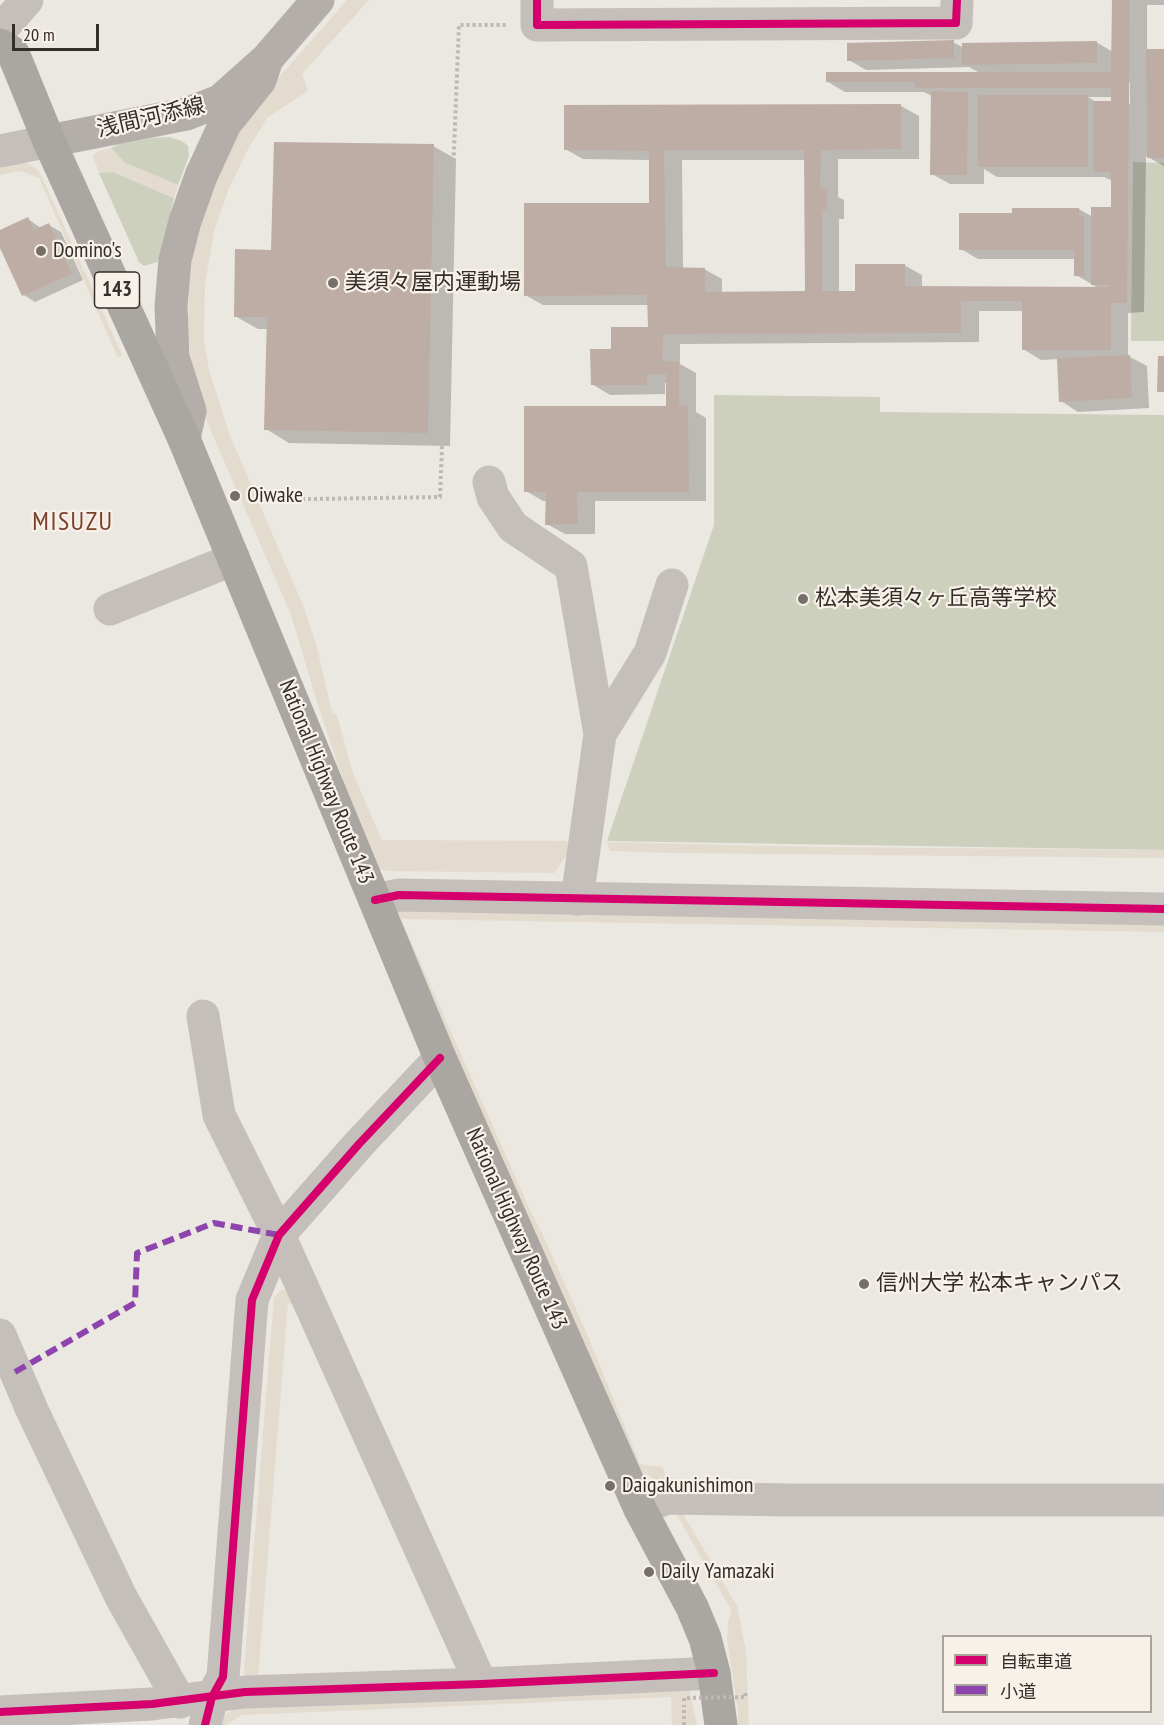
<!DOCTYPE html>
<html>
<head>
<meta charset="utf-8">
<style>
  body { margin:0 }
  #map { position:relative; width:1164px; height:1725px; overflow:hidden; background:#ebe7e1; font-family:"PT Sans Narrow","Noto Sans JP",sans-serif }
  canvas { display:block }
  .legend { position:absolute; left:942px; top:1635px; width:210px; height:78px; box-sizing:border-box; background:#f8f1e9; border:2px solid #aaa39c; margin:0; padding:8px 10px; list-style:none; font-size:18px; color:#352d29 }
  .legend li { display:flex; align-items:center; gap:12px; height:30px }
  .legend b { width:30px; border:2px solid #aaa39c }
  .scale { position:absolute; left:12px; top:24px; width:87px; height:27px; box-sizing:border-box; border:3px solid #352d29; border-top:0; padding-left:8px; font-size:18px; line-height:21px; white-space:nowrap; color:#352d29; -webkit-text-stroke:4px #f8f1e9; paint-order:stroke }
</style>
</head>
<body>
<div id="map">
<canvas width="1164" height="1725"></canvas>
<ul class="legend">
<li><b style="height:8px;background:#d6006c"></b>自転車道</li>
<li><b style="height:8px;background:#8e44ad"></b>小道</li>
</ul>
<div class="scale">20 m</div>
</div>
<script>
const c = document.querySelector('canvas').getContext('2d');
c.lineJoin = 'round';
function paint(path, color) { c.fillStyle = color; c.fill(path, 'evenodd'); }
const poly = rows => new Path2D(rows.map(r => 'M' + r).join(''));
function strokePath(path, color, width, dash) { c.strokeStyle = color; c.lineWidth = width; c.lineCap = dash ? 'butt' : 'round'; c.setLineDash(dash || []); c.stroke(path); }
function write(font, color, halo, rows, align = 'center') {
  c.font = font + ' "PT Sans Narrow","Noto Sans JP",sans-serif'; c.lineWidth = 4.5; c.setLineDash([]); c.textBaseline = 'middle'; c.strokeStyle = halo; c.fillStyle = color; for (const [text, x, y, turn = 0] of rows) {
    c.save(); c.translate(x, y); c.rotate((+turn || 0) * Math.PI / 180); c.textAlign = isNaN(turn) ? turn : align; if (halo) c.strokeText(text, 0, 0); c.fillText(text, 0, 0); c.restore();
  }
}
const green = poly([
  [169,137,182,141,188,146,189,156,178,185,125,163,111,148,119,144,152,138],
  [1133,162,1164,163,1164,341,1131,341],
  [103,171,113,172,174,198,158,262,144,266,139,262,99,173],
  [714,395,880,397,880,412,1164,415,1164,850,607,841,714,525]
]);
const plaza = poly([
  [347,0,369,0,302,74,308,91,267,118,247,151,228,191,214,231,205,284,204,339,209,370,230,436,303,605,316,644,332,712,337,715,353,773,382,840,567,841,569,846,567,855,554,873,387,871,377,868,370,862,317,702,291,615,208,424,193,373,188,332,189,289,190,267,204,207,242,126,267,91],
  [111,148,125,163,178,185,174,198,113,172,99,173,93,156,96,152],
  [19,163,27,163,38,170,48,190,122,355,118,358,39,178,20,171,0,175,0,168],
  [607,842,820,847,1164,850,1164,858,671,853,610,851],
  [400,911,1164,923,1164,932,401,919,531,1212,542,1233,587,1334,640,1464,662,1467,667,1479,672,1477,686,1509,682,1512,737,1606,746,1651,749,1725,738,1725,738,1711,727,1639,728,1623,731,1610,661,1487,648,1475,638,1472,395,913],
  [281,1290,291,1290,301,1305,288,1303,258,1679,245,1677,244,1668,274,1298],
  [689,1687,697,1725,672,1725,671,1697,242,1715,226,1725,218,1725,219,1718,245,1703]
]);
const shadow = poly([
  [1113,0,1164,0,1164,5,1147,5,1147,50,1164,50,1164,166,1146,156,1144,312,1128,313,1128,356,1147,366,1149,408,1078,412,1061,401,1059,359,1041,360,1023,349,1023,311,979,311,979,342,680,344,680,364,696,373,696,412,706,418,706,501,595,501,595,534,565,534,547,524,547,501,543,501,526,491,668,407,668,383,665,383,665,394,610,395,592,384,613,350,649,328,649,305,543,305,525,295,650,205,650,160,583,159,565,149,565,106,901,106,919,116,919,159,838,159,838,197,844,200,844,219,839,219,839,292,856,292,904,265,922,275,922,288,1100,289,1076,275,1075,259,978,259,961,249,1014,214,1079,209,1093,217,1112,208,1113,181,1104,177,997,177,984,169,984,184,950,184,932,174,932,96,924,92,845,92,828,82,980,73,969,67,866,70,849,60,953,42,964,48,1096,42,1113,52],
  [1127,82,1130,82,1130,104,1127,104],
  [1088,97,1113,97,1113,103,1098,103],
  [682,160,806,160,806,292,722,293,722,279,704,269,683,269],
  [433,146,456,159,450,446,289,443,266,429,268,329,258,329,235,316,273,251],
  [28,219,41,228,49,225,61,232,83,280,35,302,24,295,0,244,0,232]
]);
const building = poly([
  [1112,0,1130,0,1127,303,1111,303,1111,350,1022,350,1022,301,961,301,961,333,663,334,662,361,679,362,679,405,688,406,689,492,577,492,578,524,545,525,546,492,524,492,524,406,666,406,666,374,647,374,647,385,591,385,590,349,611,349,611,327,648,327,647,295,524,296,524,203,649,203,649,151,564,150,564,105,901,104,901,149,821,150,820,189,827,189,827,209,822,210,822,291,855,291,855,264,905,264,905,286,1108,287,1108,285,1091,285,1091,207,1111,207,1111,172,1093,172,1093,101,1111,101,1111,88,915,88,915,82,826,82,826,72,1111,72],
  [664,150,804,150,805,291,705,292,705,268,666,267],
  [954,40,954,58,847,61,847,43],
  [1097,41,1097,63,962,65,962,43],
  [1146,49,1164,49,1164,158,1147,158],
  [931,91,968,92,967,175,930,175],
  [978,95,1088,95,1088,167,978,167],
  [274,142,434,144,428,433,264,430,267,317,234,317,235,249,271,250],
  [1012,208,1079,208,1079,216,1084,216,1084,276,1074,276,1074,250,959,250,959,213,1012,213],
  [28,217,34,230,49,223,72,274,22,296,0,248,0,230],
  [1130,355,1132,398,1059,402,1057,358],
  [1158,356,1164,356,1164,392,1157,392]
]);
const path = poly([
  [248,500,440,497,459,25,506,25],
  [684,1725,684,1705]
]);
const minor = poly([
  [537,0,537,25,956,23,957,0],
  [0,31,27,0],
  [0,151,49,141],
  [489,482,493,497,513,527,571,566,600,734,577,899],
  [110,609,234,559],
  [600,734,650,653,672,585],
  [375,900,399,895,1164,909],
  [203,1016,219,1115,279,1235,481,1684],
  [0,1335,32,1410,121,1597,180,1702],
  [640,1509,667,1498,790,1500,1164,1500],
  [0,1712,152,1704,245,1692,481,1684,714,1673],
  [205,1725,212,1697,223,1677,252,1300,279,1235,359,1144,440,1058]
]);
const major = poly([
  [49,141,186,114,220,101,267,59,318,0],
  [184,439,190,411,173,357,171,306,175,260,185,221,201,176,225,124,260,80,267,59]
]);
const highway = poly([
  [0,45,13,53,49,141,184,439,440,1058,640,1509,692,1607,705,1638,714,1673,721,1725]
]);
const pathBridge = poly([
  [684,1701,684,1698,746,1697,745,1693]
]);
const quiet = poly([
  [15,1372,135,1303,137,1253,214,1223,279,1235]
]);
const cycleway = poly([
  [537,0,537,25,956,23,957,0],
  [375,900,399,895,1164,909],
  [0,1712,152,1704,245,1692,481,1684,714,1673],
  [205,1725,212,1697,223,1677,252,1300,279,1235,359,1144,440,1058]
]);
const markers = [
  [41,251,6,"#756e69"],
  [333,283,6,"#756e69"],
  [235,496,6,"#756e69"],
  [803,599,6,"#756e69"],
  [864,1284,6,"#756e69"],
  [610,1486,6,"#756e69"],
  [649,1572,6,"#756e69"]
];
const shields = [
  [117,290,45]
];
const shieldNames = [
  ["143",117,290]
];
const streetNames = [
  ["浅間河添線",151,118,-13],
  ["National Highway Route 143",326,782,68],
  ["National Highway Route 143",516,1229,66]
];
const poiNames = [
  ["Domino's",53,251],
  ["美須々屋内運動場",345,283],
  ["Oiwake",247,496],
  ["松本美須々ヶ丘高等学校",815,599],
  ["信州大学 松本キャンパス",876,1284],
  ["Daigakunishimon",622,1486],
  ["Daily Yamazaki",661,1572]
];
const quarterNames = [
  ["MISUZU",73,523]
];
paint(green, '#ccd0bd');
paint(plaza, '#e4dbcf');
paint(shadow, '#0003');
paint(building, '#bdada4');
strokePath(path, '#bdb8b3', 4, [3, 3]);
strokePath(minor, '#c4bfbb', 33);
strokePath(major, '#b3aeaa', 33);
strokePath(highway, '#aaa6a1', 33);
strokePath(pathBridge, '#bdb8b3', 4, [3, 3]);
strokePath(quiet, '#8e44ad', 6, [12, 6]);
strokePath(cycleway, '#d6006c', 8);
for (const [x, y, r, color] of markers) { const dot = new Path2D(); dot.arc(x, y, r, 0, 2 * Math.PI); c.fillStyle = color; c.fill(dot); strokePath(dot, '#f8f1e9', 2); }
for (const [x, y, w] of shields) { const box = new Path2D(); box.roundRect(x - w / 2, y - 18, w, 36, 4.5); c.fillStyle = '#f8f1e9'; c.fill(box); strokePath(box, '#352d29', 1.5); }
write('bold 21px', '#352d29', null, shieldNames);
write('22px', '#352d29', '#f8f1e9', streetNames);
write('22px', '#352d29', '#f8f1e9', poiNames, 'left');
c.letterSpacing = '1.5px';
write('26px', '#7b402b', '#f8f1e9', quarterNames);
c.letterSpacing = '0px';
</script>
</body>
</html>
